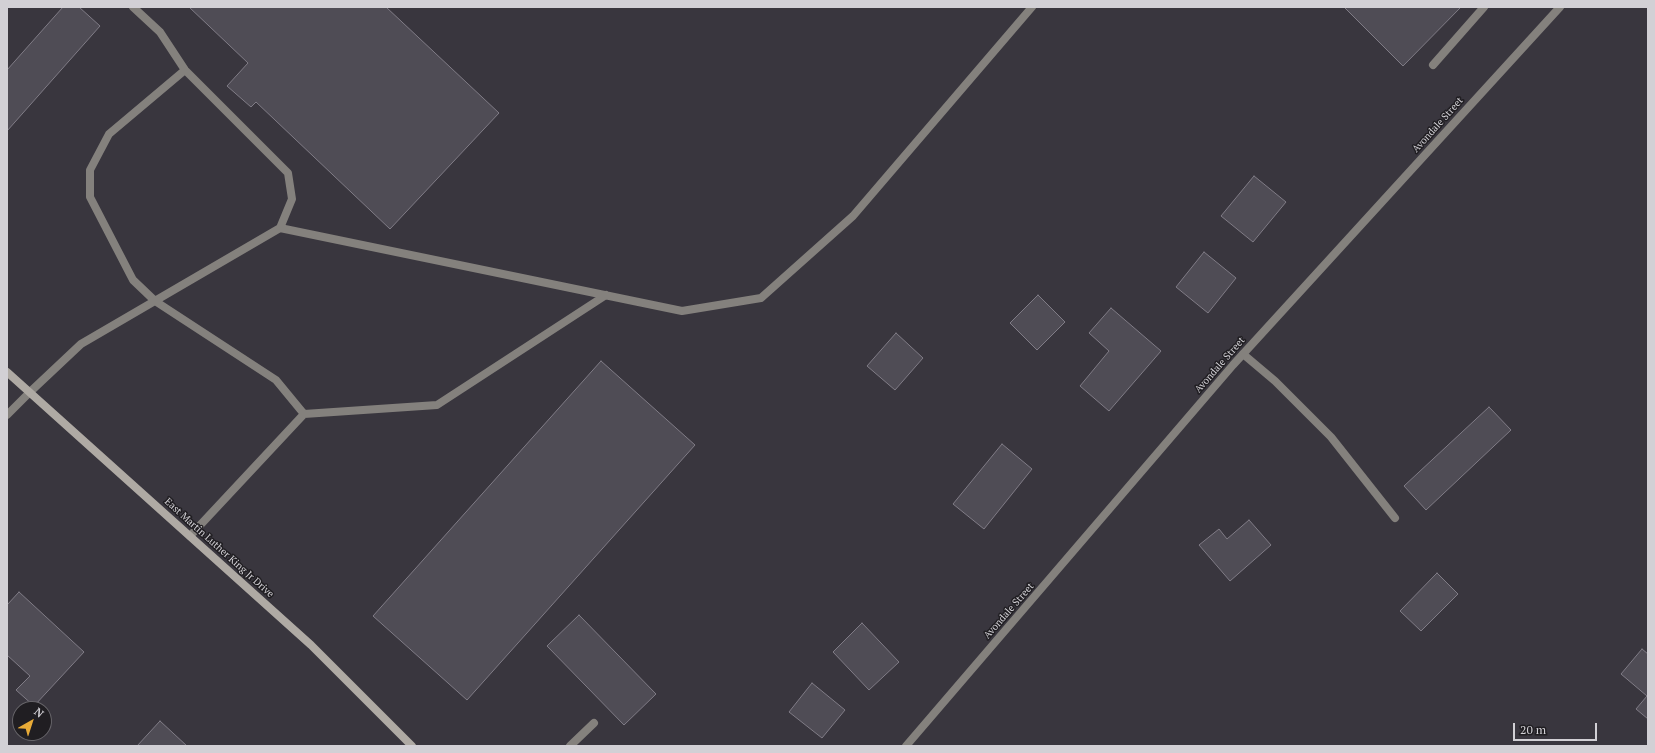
<!DOCTYPE html>
<html>
<head>
<meta charset="utf-8">
<style>
  body { margin:0 }
  #map { position:relative; width:1655px; height:753px; overflow:hidden; background:#39363e; font-family:"PT Serif",serif }
  canvas { display:block }
  .frame { position:absolute; inset:0; border:8px solid #d2d0d5; pointer-events:none }
  .north { position:absolute; left:12px; top:701px; width:40px; height:40px; box-sizing:border-box; background:#201e22; border:1px solid #67656a; border-radius:50%; rotate:39deg; font-size:11px; font-weight:700; line-height:16px; text-align:center; color:#d2d0d5 }
  .north::after { content:''; display:block; margin:auto; width:14px; height:18px; background:#e8ab37; clip-path:polygon(50% 0,100% 100%,50% 72%,0 100%) }
  .scale { position:absolute; left:1513px; top:723px; width:84px; height:18px; box-sizing:border-box; border:2px solid #d2d0d5; border-top:0; padding-left:5px; font-size:12px; line-height:14px; white-space:nowrap; color:#d2d0d5; -webkit-text-stroke:3px #201e22; paint-order:stroke }
</style>
</head>
<body>
<div id="map">
<canvas width="1655" height="753"></canvas>
<div class="frame"></div>
<div class="north">N</div>
<div class="scale">20 m</div>
</div>
<script>
const c = document.querySelector('canvas').getContext('2d');
c.lineJoin = 'round';
function paint(path, color) { c.fillStyle = color; c.fill(path, 'evenodd'); }
const poly = rows => new Path2D(rows.map(r => 'M' + r).join(''));
function strokePath(path, color, width, dash) { c.strokeStyle = color; c.lineWidth = width; c.lineCap = dash ? 'butt' : 'round'; c.setLineDash(dash || []); c.stroke(path); }
function write(font, color, halo, rows, align = 'center') {
  c.font = font + ' "PT Serif",serif'; c.lineWidth = 3; c.setLineDash([]); c.textBaseline = 'middle'; c.strokeStyle = halo; c.fillStyle = color; for (const [text, x, y, turn = 0] of rows) {
    c.save(); c.translate(x, y); c.rotate((+turn || 0) * Math.PI / 180); c.textAlign = isNaN(turn) ? turn : align; if (halo) c.strokeText(text, 0, 0); c.fillText(text, 0, 0); c.restore();
  }
}
const building = poly([
  [63,7,79,7,100,26,7,131,7,70,63,7],
  [189,7,386,7,499,113,390,229,256,102,251,107,227,86,248,63,189,7],
  [1344,7,1461,7,1403,66,1344,7],
  [1254,176,1286,202,1253,242,1221,216,1254,176],
  [1204,252,1236,278,1208,313,1176,287,1204,252],
  [1038,295,1065,322,1037,350,1010,323,1038,295],
  [1111,308,1161,351,1109,411,1080,386,1109,351,1089,333,1111,308],
  [896,333,923,358,895,390,867,366,896,333],
  [601,361,695,445,467,700,373,616,601,361],
  [1489,407,1511,430,1426,510,1404,486,1489,407],
  [1002,444,1032,469,984,529,953,504,1002,444],
  [1249,520,1271,545,1230,581,1199,545,1219,529,1227,539,1249,520],
  [1437,573,1458,594,1421,631,1400,611,1437,573],
  [19,592,84,652,34,706,16,690,30,676,7,655,7,605,19,592],
  [579,615,656,694,624,725,547,646,579,615],
  [862,623,899,662,869,690,833,652,862,623],
  [1642,649,1648,654,1648,719,1636,709,1647,696,1621,674,1642,649],
  [812,683,845,710,822,738,789,712,812,683],
  [160,721,187,746,137,746,160,721]
]);
const service = poly([
  [1433,65,1484,7],
  [185,70,109,134,90,170,90,197,133,280,155,301,276,380,304,414],
  [280,228,682,311,761,298,853,216,1032,7],
  [1243,354,1275,381,1331,437,1395,518],
  [30,392,81,344,280,228,292,199,288,173,185,70,160,32,133,7],
  [190,536,304,414,437,405,606,295],
  [570,746,594,723]
]);
const minor = poly([
  [906,746,1233,365,1560,7]
]);
const tertiary = poly([
  [7,415,30,392]
]);
const secondary = poly([
  [7,372,311,645,412,746]
]);
const streetNames = [
  ["Avondale Street",1438,125,-48],
  ["Avondale Street",1220,365,-49],
  ["East Martin Luther King Jr Drive",219,548,42],
  ["Avondale Street",1009,611,-49]
];
paint(building, '#4f4c55');
strokePath(building, '#807c86', 1);
strokePath(service, '#84817d', 8);
strokePath(minor, '#84817d', 8);
strokePath(tertiary, '#84817d', 8);
strokePath(secondary, '#afaaa4', 8);
write('10px', '#d2d0d5', '#201e22', streetNames);
</script>
</body>
</html>
